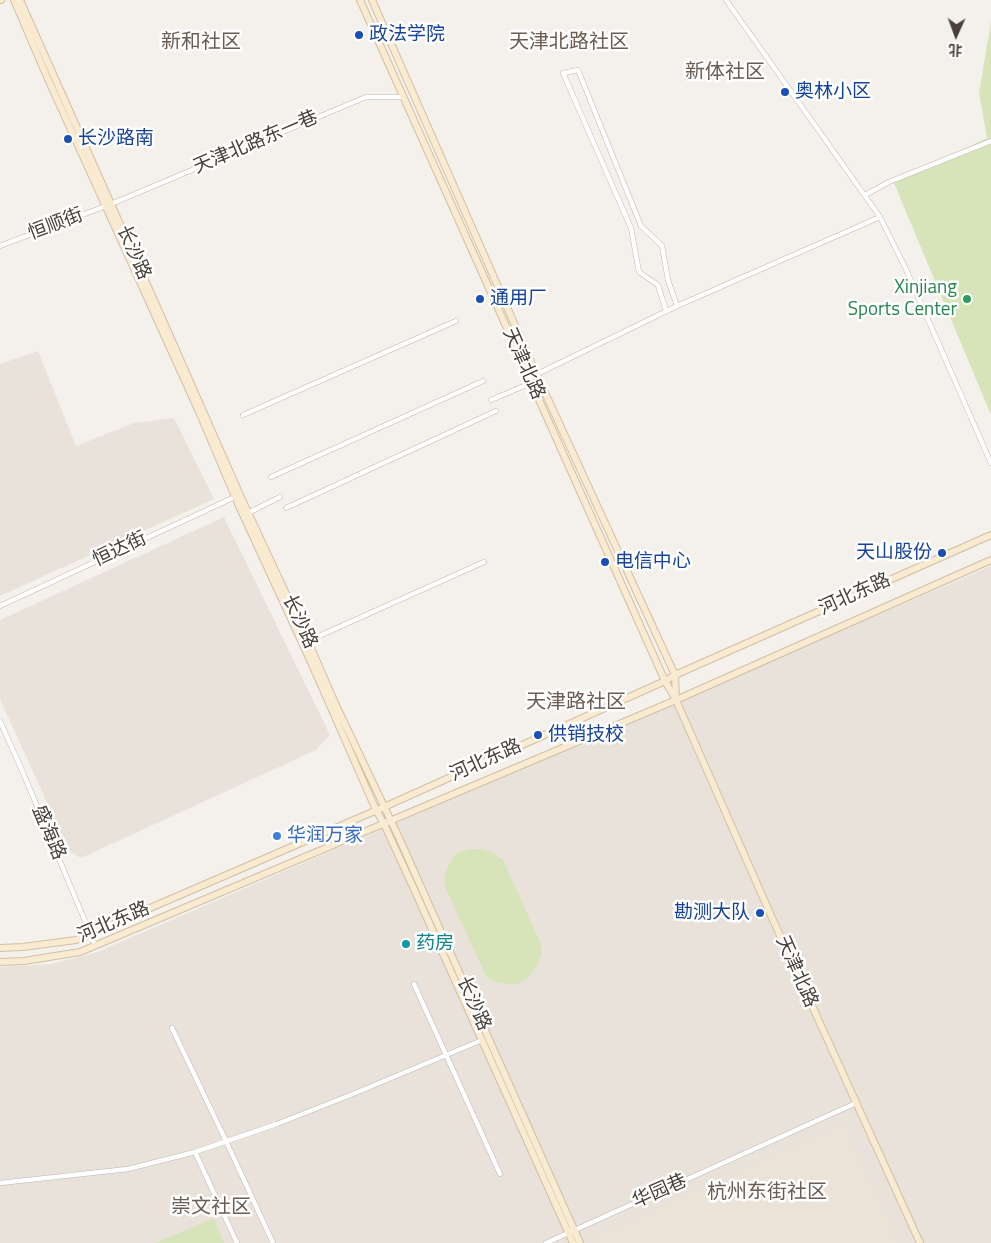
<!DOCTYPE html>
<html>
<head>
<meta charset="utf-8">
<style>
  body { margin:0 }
  #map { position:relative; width:991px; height:1243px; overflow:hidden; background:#f4f1ec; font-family:"Titillium Web","Noto Sans SC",sans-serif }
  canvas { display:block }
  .north { position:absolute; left:931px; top:10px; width:50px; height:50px; -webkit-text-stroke:4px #fff; paint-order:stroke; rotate:182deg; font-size:14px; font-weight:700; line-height:20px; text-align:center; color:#48413b }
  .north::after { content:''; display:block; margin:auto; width:18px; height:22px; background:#48413b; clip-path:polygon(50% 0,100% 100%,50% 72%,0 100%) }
</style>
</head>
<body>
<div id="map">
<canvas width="991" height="1243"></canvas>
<div class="north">北</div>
</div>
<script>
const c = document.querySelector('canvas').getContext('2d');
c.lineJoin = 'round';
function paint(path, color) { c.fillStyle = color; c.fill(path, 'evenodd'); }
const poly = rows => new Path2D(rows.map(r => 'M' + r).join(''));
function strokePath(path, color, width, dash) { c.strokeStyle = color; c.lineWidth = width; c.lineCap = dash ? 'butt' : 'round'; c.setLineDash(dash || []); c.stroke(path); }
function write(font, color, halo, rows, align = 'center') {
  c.font = font + ' "Titillium Web","Noto Sans SC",sans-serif'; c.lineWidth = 5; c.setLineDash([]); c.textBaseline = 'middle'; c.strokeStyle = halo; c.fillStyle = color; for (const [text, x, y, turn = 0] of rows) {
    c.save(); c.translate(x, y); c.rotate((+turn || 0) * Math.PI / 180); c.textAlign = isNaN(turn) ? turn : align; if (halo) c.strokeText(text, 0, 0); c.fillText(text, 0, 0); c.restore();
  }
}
const residential = poly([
  [38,351,76,446,134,423,174,418,214,499,0,596,0,364],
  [224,517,330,735,316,750,81,858,69,851,0,699,0,620],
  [991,566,991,1243,0,1243,0,967,51,964,95,953]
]);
const education = poly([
  [844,1122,899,1243,593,1243,591,1238]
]);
const green = poly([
  [991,21,991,415,894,183,987,138,979,93],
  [470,849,480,849,491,852,503,860,542,947,541,955,537,965,532,973,524,981,517,984,507,984,496,982,486,976,445,887,444,876,453,857,460,852],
  [214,1218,224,1243,155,1243]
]);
const street = poly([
  [726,0,880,217,905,267,991,463],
  [865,195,889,182,991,141],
  [0,246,111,204,366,97,403,97],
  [666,311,658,285,639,272,631,228,563,73,578,70,641,226,662,246,668,280,677,306],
  [529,378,677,306,880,217],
  [491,400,531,383],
  [243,415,456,321],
  [271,477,483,381],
  [286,508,496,411],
  [248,513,280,497],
  [0,606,237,496],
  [308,641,484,562],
  [0,721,24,775,95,945],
  [414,984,500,1174],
  [172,1028,226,1141,273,1243],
  [195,1152,237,1243],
  [0,1183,128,1169,195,1152,277,1124,353,1094,482,1040],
  [546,1243,856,1103]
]);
const secondary = poly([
  [0,0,1,0],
  [14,0,47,77,200,414,239,506,310,660,376,810,384,824,414,889,573,1243],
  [20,0,161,316,240,495,308,641,335,703,400,840,580,1243],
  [360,0,665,681,676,700,773,920,920,1243],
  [372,0,536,373,675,675,676,699],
  [0,948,23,947,76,940,384,807,665,681,675,675,991,535],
  [0,962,24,961,80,952,676,700,991,560]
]);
const markers = [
  [359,35,5,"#1a4fb4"],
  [785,92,5,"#1a4fb4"],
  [68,139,5,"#1a4fb4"],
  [480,299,5,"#1a4fb4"],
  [967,299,5,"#2e9e5b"],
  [942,553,5,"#1a4fb4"],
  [605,562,5,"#1a4fb4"],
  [538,735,5,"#1a4fb4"],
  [277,836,5,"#3f7fe0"],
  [760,913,5,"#1a4fb4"],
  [406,944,5,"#0f9aa8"]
];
const transitNames = [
  ["政法学院",369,35],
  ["奥林小区",795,92],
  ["长沙路南",78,139],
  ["通用厂",490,299],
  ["天山股份",932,553,"right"],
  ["电信中心",615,562],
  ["供销技校",548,735],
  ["勘测大队",750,913,"right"]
];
const streetNames = [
  ["天津北路东一巷",256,143,-23],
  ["恒顺街",56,225,-21],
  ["长沙路",133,253,66],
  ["天津北路",523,364,66],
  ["恒达街",120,550,-25],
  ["河北东路",855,595,-24],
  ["长沙路",299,622,65],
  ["河北东路",486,761,-24],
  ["盛海路",48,833,67],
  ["河北东路",114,923,-23],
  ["天津北路",796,972,66],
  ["长沙路",473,1004,66],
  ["华园巷",660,1192,-24]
];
const leisureNames = [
  ["Xinjiang",957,288],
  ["Sports Center",957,310]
];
const shopNames = [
  ["华润万家",287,836]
];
const cultureNames = [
  ["药房",416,944]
];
const neighbourhoodNames = [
  ["新和社区",201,43],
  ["天津北路社区",569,43],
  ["新体社区",725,73],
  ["天津路社区",576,703],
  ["杭州东街社区",767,1193],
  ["崇文社区",211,1208]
];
paint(residential, '#e8e2db');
paint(education, '#ece3d8');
paint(green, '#d7e4ba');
strokePath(street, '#bfb7b0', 5.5);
strokePath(secondary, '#d2bfa3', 8);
strokePath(street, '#fff', 4.5);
strokePath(secondary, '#f9ead2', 6);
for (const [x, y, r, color] of markers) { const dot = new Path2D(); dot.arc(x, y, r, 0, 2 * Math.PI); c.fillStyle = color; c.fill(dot); strokePath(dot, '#fff', 2); }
write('19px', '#164399', '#fff', transitNames, 'left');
write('19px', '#48413b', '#fff', streetNames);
write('19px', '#27864d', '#fff', leisureNames, 'right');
write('19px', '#366cbe', '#fff', shopNames, 'left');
write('19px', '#0d838f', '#fff', cultureNames, 'left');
write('20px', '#6a5d53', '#fff', neighbourhoodNames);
</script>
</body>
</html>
